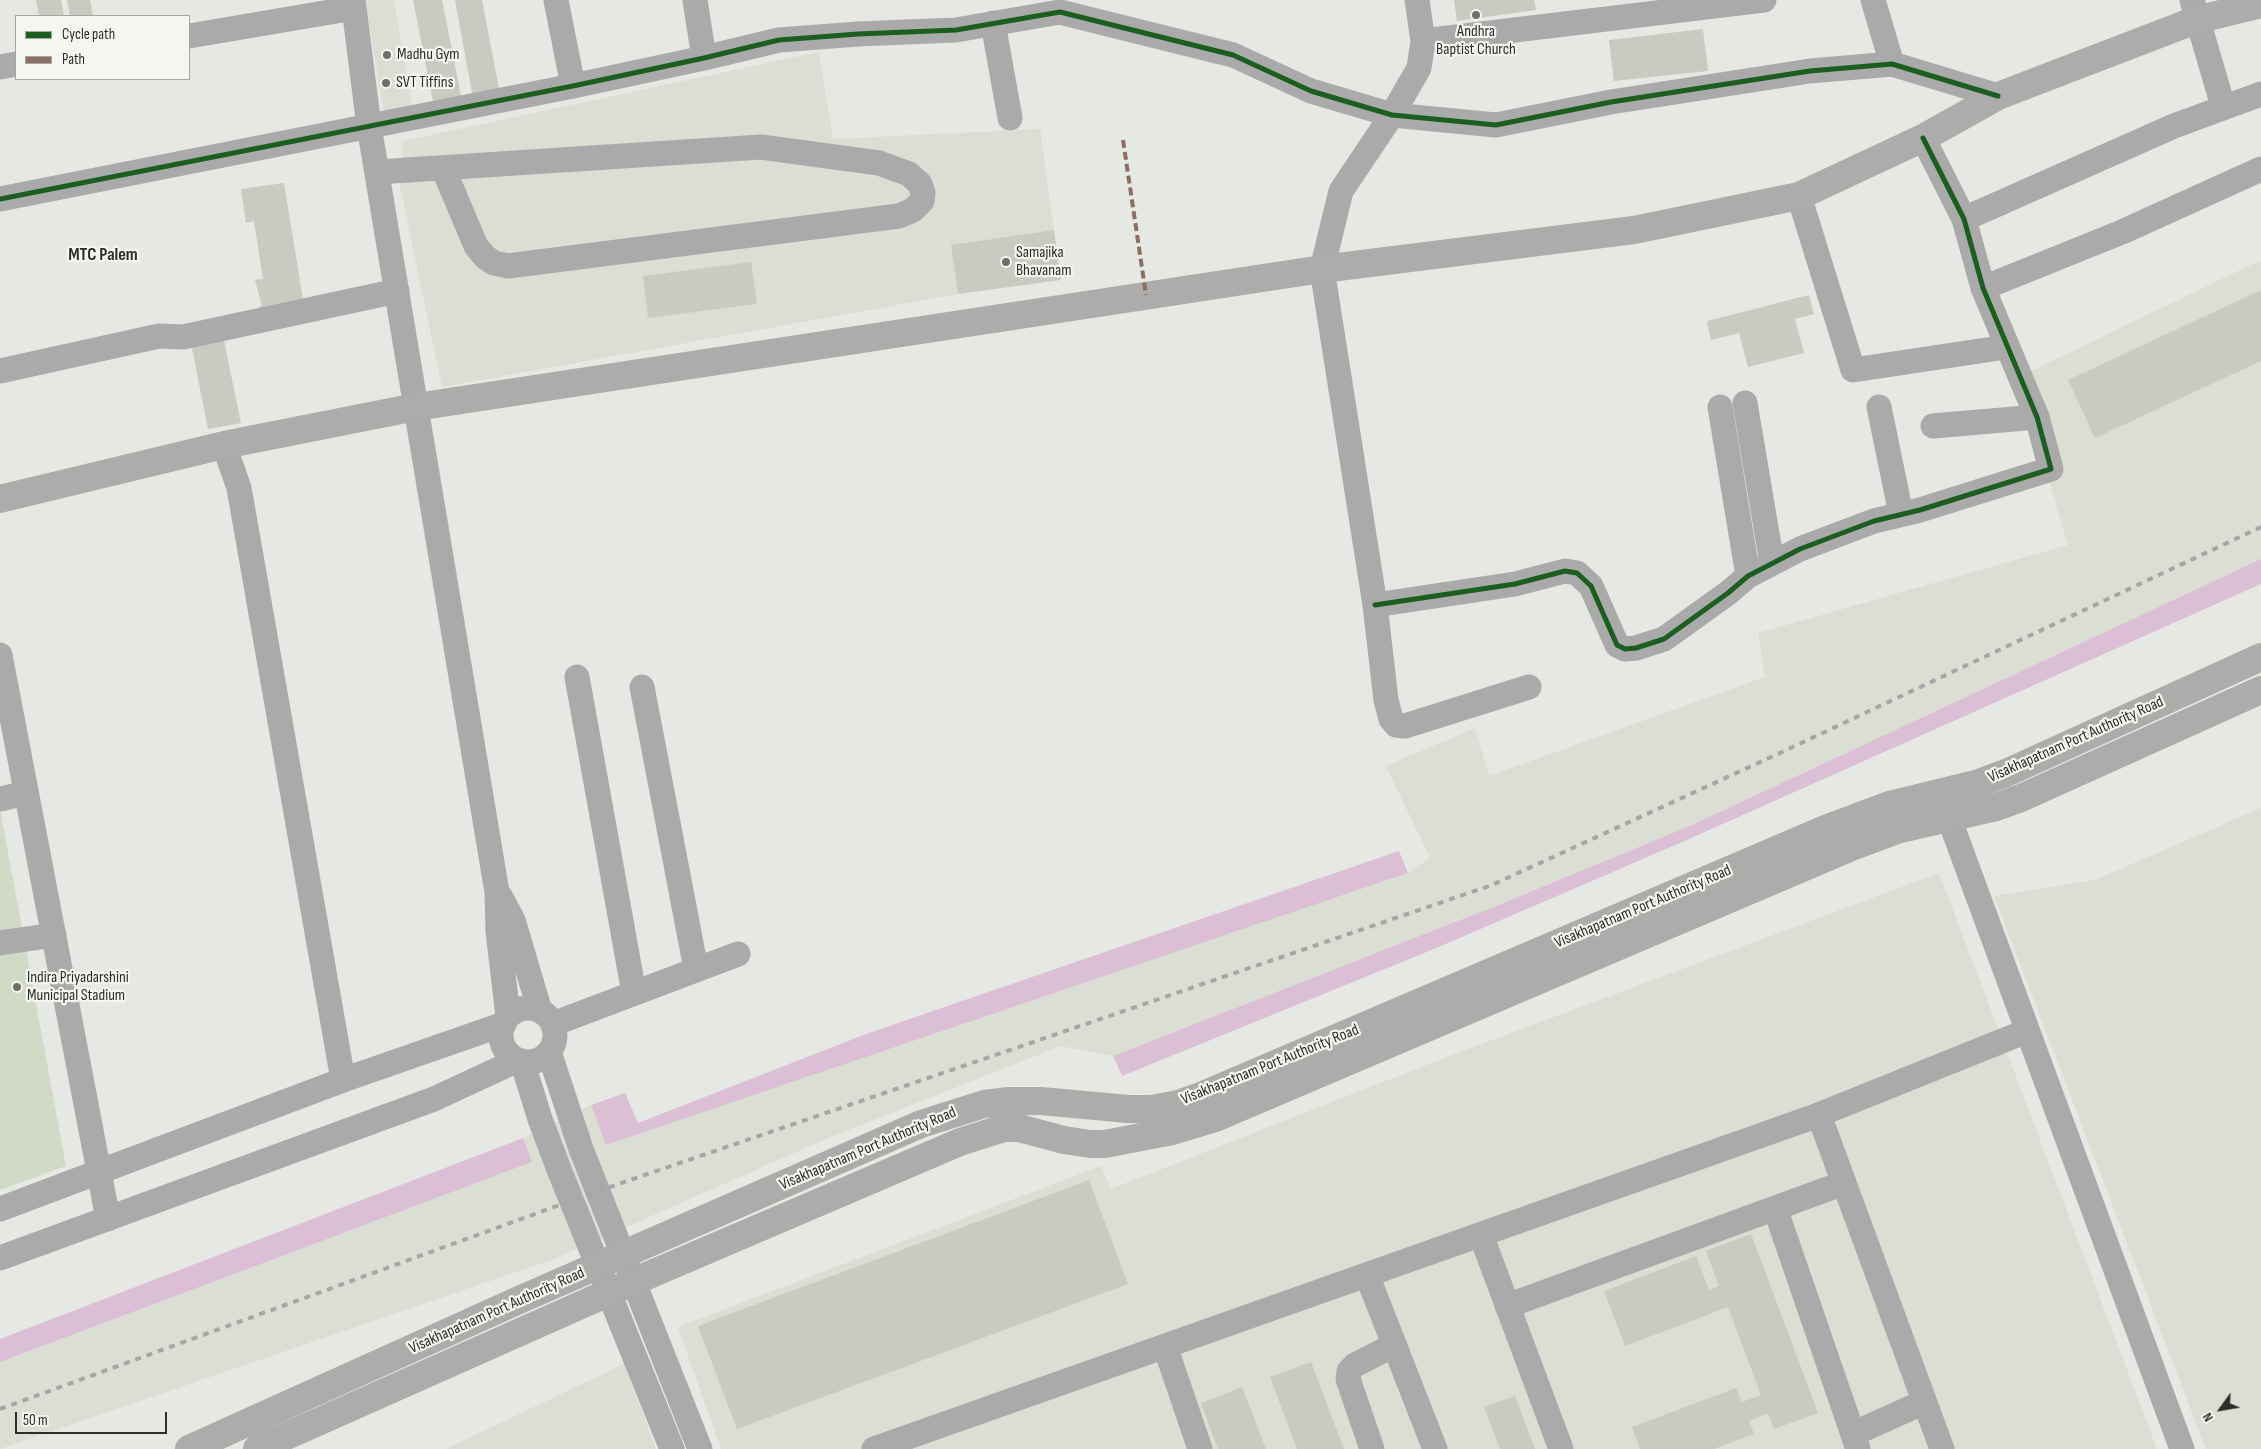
<!DOCTYPE html>
<html>
<head>
<meta charset="utf-8">
<style>
  body { margin:0 }
  #map { position:relative; width:2261px; height:1449px; overflow:hidden; background:#e6e8e3; font-family:"Sofia Sans Condensed",sans-serif }
  canvas { display:block }
  .legend { position:absolute; left:15px; top:15px; width:175px; height:65px; box-sizing:border-box; background:#f4f7ef; border:1px solid #a4a7a1; margin:0; padding:6px 9px; list-style:none; font-size:15px; color:#2d2e2b }
  .legend li { display:flex; align-items:center; gap:10px; height:25px }
  .legend b { width:25px; border:1px solid #a4a7a1 }
  .north { position:absolute; left:2196px; top:1384px; width:50px; height:50px; -webkit-text-stroke:4px #f4f7ef; paint-order:stroke; rotate:238deg; font-size:14px; font-weight:700; line-height:20px; text-align:center; color:#2d2e2b }
  .north::after { content:''; display:block; margin:auto; width:18px; height:22px; background:#2d2e2b; clip-path:polygon(50% 0,100% 100%,50% 72%,0 100%) }
  .scale { position:absolute; left:15px; top:1412px; width:152px; height:22px; box-sizing:border-box; border:2px solid #2d2e2b; border-top:0; padding-left:6px; font-size:15px; line-height:18px; white-space:nowrap; color:#2d2e2b; -webkit-text-stroke:4px #f4f7ef; paint-order:stroke }
</style>
</head>
<body>
<div id="map">
<canvas width="2261" height="1449"></canvas>
<ul class="legend">
<li><b style="height:6px;background:#1b5e20"></b>Cycle path</li>
<li><b style="height:6px;background:#8d6e63"></b>Path</li>
</ul>
<div class="north">N</div>
<div class="scale">50 m</div>
</div>
<script>
const c = document.querySelector('canvas').getContext('2d');
c.lineJoin = 'round';
function paint(path, color) { c.fillStyle = color; c.fill(path, 'evenodd'); }
const poly = rows => new Path2D(rows.map(r => 'M' + r).join(''));
function strokePath(path, color, width, dash) { c.strokeStyle = color; c.lineWidth = width; c.lineCap = dash ? 'butt' : 'round'; c.setLineDash(dash || []); c.stroke(path); }
function write(font, color, halo, rows, align = 'center') {
  c.font = font + ' "Sofia Sans Condensed",sans-serif'; c.lineWidth = 4.5; c.setLineDash([]); c.textBaseline = 'middle'; c.strokeStyle = halo; c.fillStyle = color; for (const [text, x, y, turn = 0] of rows) {
    c.save(); c.translate(x, y); c.rotate((+turn || 0) * Math.PI / 180); c.textAlign = isNaN(turn) ? turn : align; if (halo) c.strokeText(text, 0, 0); c.fillText(text, 0, 0); c.restore();
  }
}
const built = poly([
  [365,0,394,0,413,112,385,116],
  [819,52,833,139,1040,129,1054,230,951,245,958,294,442,387,400,186,403,141],
  [2261,260,2261,559,1692,825,1496,906,1113,1056,1061,1046,828,1138,554,1259,0,1449,0,1362,532,1162,523,1138,591,1105,606,1144,1408,873,1430,858,1386,766,1475,728,1489,776,1765,677,1758,633,2068,545,2019,377],
  [2261,808,2261,1449,2206,1449,1994,896,2095,880],
  [1939,873,2157,1449,721,1449,678,1327,1101,1166,1111,1189,1439,1060],
  [624,1364,656,1449,446,1449]
]);
const green = poly([
  [0,809,66,1166,0,1190]
]);
const water = poly([
  [2261,559,2261,584,1680,843,1434,949,1122,1076,1113,1056,1496,906,1692,825],
  [1399,851,1408,873,606,1145,591,1105,625,1093,638,1123,866,1034],
  [523,1138,532,1162,0,1362,0,1339]
]);
const building = poly([
  [36,0,61,0,64,16,39,16],
  [67,0,90,0,93,16,70,16],
  [413,0,442,0,461,96,433,101],
  [455,0,482,0,500,94,473,98],
  [1454,0,1534,0,1536,10,1457,21],
  [1703,29,1708,71,1614,81,1609,40],
  [284,183,304,306,260,313,259,306,262,306,255,280,263,279,254,221,246,223,241,189],
  [1054,230,1061,280,958,294,951,245],
  [751,262,757,304,648,318,643,276],
  [2261,290,2261,361,2095,438,2068,380],
  [1809,295,1814,314,1795,319,1804,353,1748,367,1739,333,1711,340,1707,321],
  [223,336,241,423,208,429,191,343],
  [1089,1180,1128,1284,737,1429,698,1326],
  [1751,1234,1818,1413,1774,1429,1768,1413,1749,1421,1754,1434,1714,1449,1640,1449,1632,1427,1736,1388,1742,1402,1761,1395,1728,1307,1625,1346,1604,1291,1696,1256,1709,1290,1719,1286,1706,1251],
  [1311,1362,1344,1449,1297,1449,1270,1377],
  [1242,1387,1266,1449,1218,1449,1201,1403],
  [1515,1396,1535,1449,1500,1449,1484,1407]
]);
const minor = poly([
  [353,0,369,126,497,892,498,931,508,1016],
  [556,0,573,86],
  [695,0,704,58],
  [1417,0,1423,41,1419,68,1392,115,1341,191,1322,269,1375,605,1386,700,1391,719,1396,725,1405,726,1529,687],
  [1873,0,1892,64],
  [2192,0,2223,106],
  [993,23,1010,118],
  [189,36,354,8],
  [1423,41,1764,0],
  [0,67,16,64],
  [377,172,761,147,879,163,909,174,920,184,923,193,922,201,913,210,899,216,508,266,494,263,485,257,476,246,443,168],
  [1799,196,1853,370,2006,347],
  [0,199,573,86,704,58,779,40,858,34,956,30,1060,12,1233,55,1311,91,1392,115,1496,125,1611,102,1810,71,1892,64,1998,96],
  [1964,219,2174,126,2261,94],
  [1983,288,2122,232,2261,169],
  [0,371,159,336,183,337,397,291],
  [1745,403,1772,563],
  [1720,407,1748,576],
  [1879,407,1901,514],
  [1933,426,2037,417],
  [224,445,239,488,343,1080],
  [1375,605,1515,584,1565,571,1577,573,1591,586,1617,645,1625,649,1636,648,1664,639,1728,593,1748,576,1800,549,1874,521,1920,510,2051,469,2037,417,1983,288,1964,219,1923,138],
  [0,655,108,1219],
  [577,677,634,993],
  [642,687,696,969],
  [0,799,26,793],
  [1942,799,2182,1449],
  [500,896,513,920,540,1011],
  [0,943,54,935],
  '501 1035a27 27 0 1 1 54 0a27 27 0 1 1-54 0Z',
  [553,1024,738,954],
  [549,1052,581,1149,700,1449],
  [522,1061,540,1119,560,1172,672,1449],
  [1819,1115,1942,1449],
  [1775,1208,1858,1449],
  [0,1209,343,1080,504,1024],
  [1481,1235,1561,1449],
  [0,1258,434,1099,518,1060],
  [1367,1275,1435,1449],
  [1507,1306,1844,1183],
  [1165,1346,1200,1449],
  [1853,1434,1924,1402],
  [874,1449,1813,1117,2027,1031],
  [1372,1449,1348,1379,1349,1371,1355,1365,1394,1345]
]);
const major = poly([
  [0,499,224,445,416,407,1322,269,1634,230,1799,196,1923,138,1998,96,2196,20,2261,4],
  [189,1449,519,1300,921,1124,984,1104,1009,1101,1041,1101,1128,1109,1152,1109,1178,1104,1198,1097,1825,829,1889,805,1979,783,2006,773,2261,657],
  [257,1449,635,1281,960,1142,1004,1128,1019,1128,1064,1140,1090,1144,1105,1144,1172,1131,1215,1118,1849,848,1900,829,1996,807,2021,798,2261,690]
]);
const rail = poly([
  [0,1409,598,1191,1492,885,1782,752,2261,527]
]);
const quiet = poly([
  [1123,140,1146,295]
]);
const cycleway = poly([
  [0,199,573,86,704,58,779,40,858,34,956,30,1060,12,1233,55,1311,91,1392,115,1496,125,1611,102,1810,71,1892,64,1998,96],
  [1375,605,1515,584,1565,571,1577,573,1591,586,1617,645,1625,649,1636,648,1664,639,1728,593,1748,576,1800,549,1874,521,1920,510,2051,469,2037,417,1983,288,1964,219,1923,138]
]);
const markers = [
  [1476,15,5,"#6e6f6b"],
  [387,55,5,"#6e6f6b"],
  [386,83,5,"#6e6f6b"],
  [1006,262,5,"#6e6f6b"],
  [17,987,5,"#6e6f6b"]
];
const poiNames = [
  ["Andhra",1476,32,"center"],
  ["Baptist Church",1476,50,"center"],
  ["Madhu Gym",397,55],
  ["SVT Tiffins",396,83],
  ["Samajika",1016,253],
  ["Bhavanam",1016,271],
  ["Indira Priyadarshini",27,978],
  ["Municipal Stadium",27,996]
];
const streetNames = [
  ["Visakhapatnam Port Authority Road",2076,740,-24],
  ["Visakhapatnam Port Authority Road",1643,907,-23],
  ["Visakhapatnam Port Authority Road",1270,1065,-22],
  ["Visakhapatnam Port Authority Road",868,1149,-23],
  ["Visakhapatnam Port Authority Road",497,1311,-24]
];
const neighbourhoodNames = [
  ["MTC Palem",103,255]
];
paint(built, '#daded3');
paint(green, '#d2d9c6');
paint(water, '#dbc0d5');
paint(building, '#c7cbc0');
strokePath(minor, '#aaa', 25);
strokePath(major, '#acacab', 28);
strokePath(rail, '#a5a6a5', 4, [6, 6]);
strokePath(quiet, '#8d6e63', 4, [8, 4]);
strokePath(cycleway, '#1b5e20', 5);
for (const [x, y, r, color] of markers) { const dot = new Path2D(); dot.arc(x, y, r, 0, 2 * Math.PI); c.fillStyle = color; c.fill(dot); strokePath(dot, '#f4f7ef', 2); }
write('16px', '#2d2e2b', '#f4f7ef', poiNames, 'left');
write('16px', '#2d2e2b', '#f4f7ef', streetNames);
write('bold 18px', '#2d2e2b', '#f4f7ef', neighbourhoodNames);
</script>
</body>
</html>
